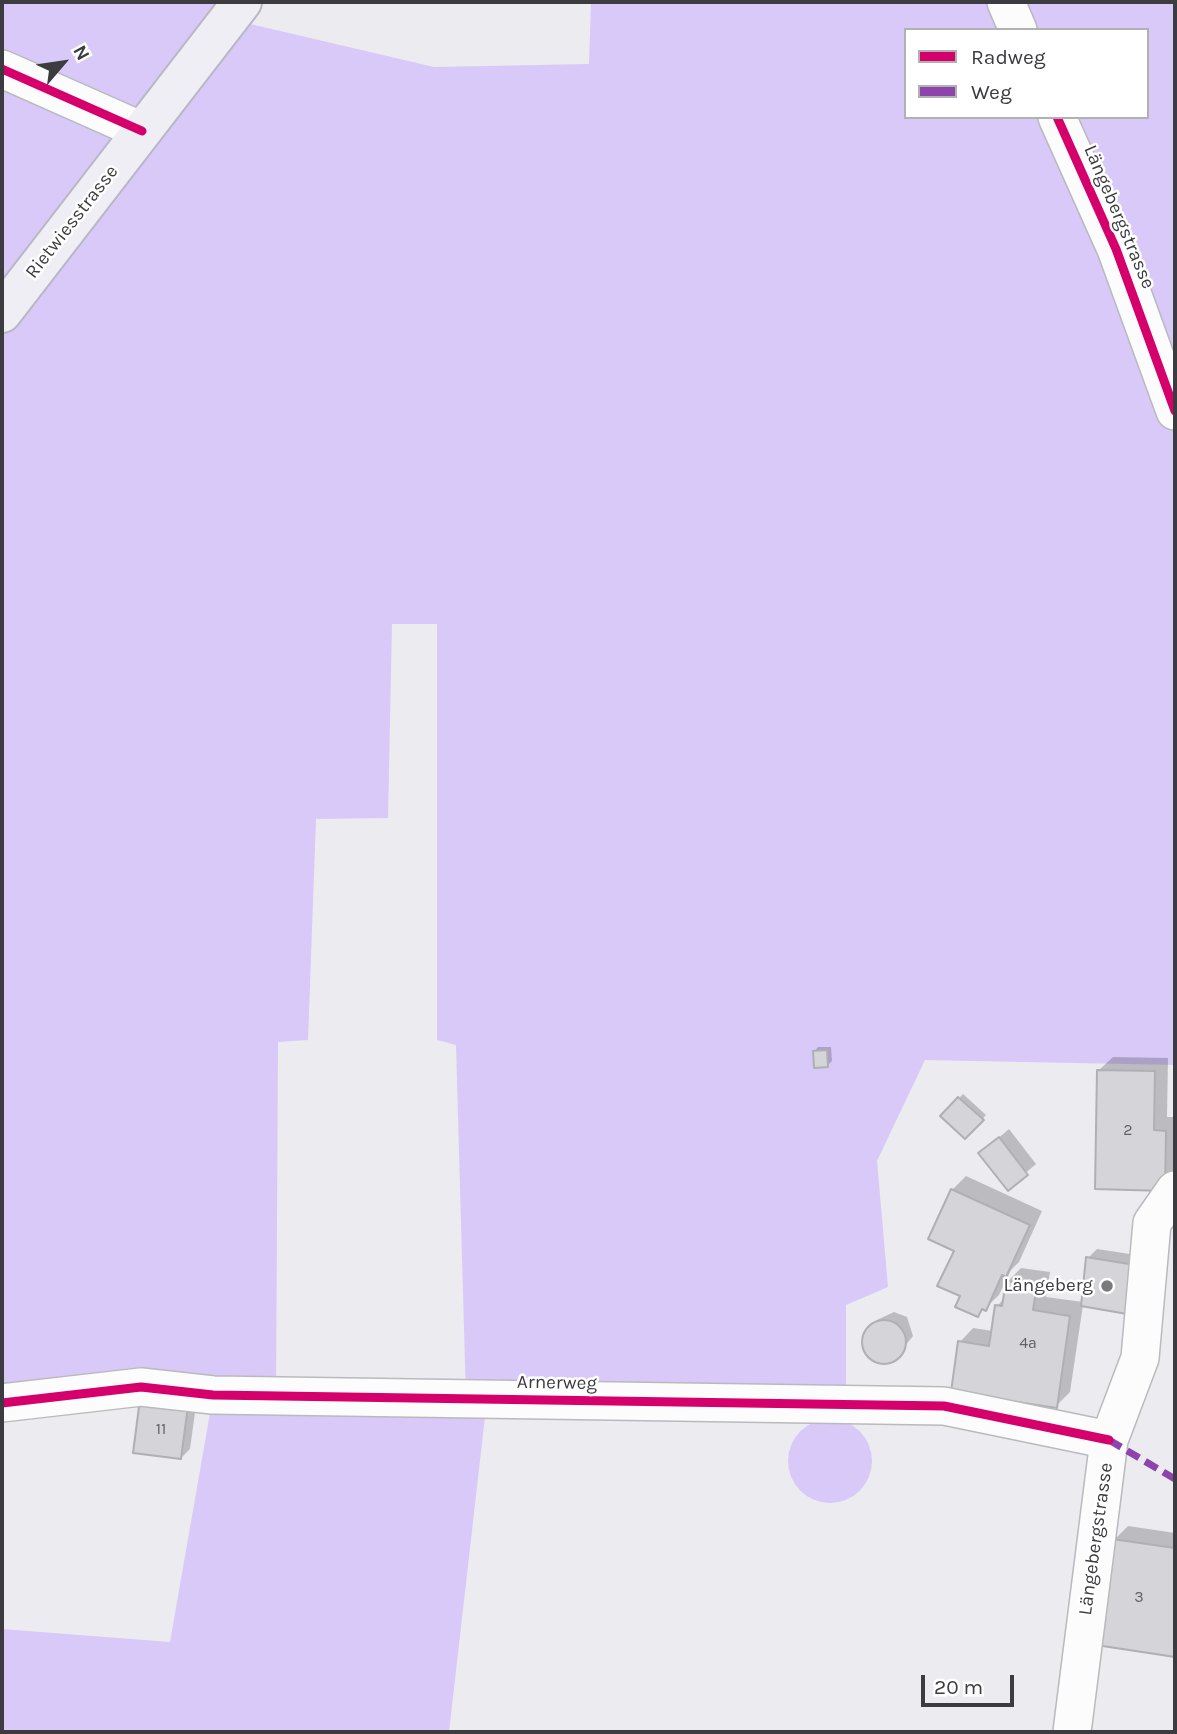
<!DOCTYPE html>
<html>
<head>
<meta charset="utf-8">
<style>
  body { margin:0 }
  #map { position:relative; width:1177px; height:1734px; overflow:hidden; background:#ecebf0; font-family:Karla,sans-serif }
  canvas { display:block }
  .frame { position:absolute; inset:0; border:4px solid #3c3b3f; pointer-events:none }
  .legend { position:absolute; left:904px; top:28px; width:245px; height:91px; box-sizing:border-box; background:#fff; border:2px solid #b1b1b2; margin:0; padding:9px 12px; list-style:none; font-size:21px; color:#3c3b3f }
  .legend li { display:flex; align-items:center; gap:14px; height:35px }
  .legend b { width:35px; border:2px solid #b1b1b2 }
  .north { position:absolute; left:28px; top:28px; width:70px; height:70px; -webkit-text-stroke:5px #fff; paint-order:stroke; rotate:61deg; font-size:19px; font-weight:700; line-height:28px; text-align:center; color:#3c3b3f }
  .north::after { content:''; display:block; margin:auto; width:24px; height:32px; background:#3c3b3f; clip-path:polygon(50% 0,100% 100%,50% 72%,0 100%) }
  .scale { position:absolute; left:921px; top:1675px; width:93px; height:32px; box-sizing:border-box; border:4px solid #3c3b3f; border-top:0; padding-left:9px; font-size:21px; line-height:24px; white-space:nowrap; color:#3c3b3f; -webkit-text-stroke:5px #fff; paint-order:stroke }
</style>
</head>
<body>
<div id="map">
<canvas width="1177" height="1734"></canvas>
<div class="frame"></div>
<ul class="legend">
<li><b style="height:9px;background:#d6006c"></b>Radweg</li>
<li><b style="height:9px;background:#8e44ad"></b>Weg</li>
</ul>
<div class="north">N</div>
<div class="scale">20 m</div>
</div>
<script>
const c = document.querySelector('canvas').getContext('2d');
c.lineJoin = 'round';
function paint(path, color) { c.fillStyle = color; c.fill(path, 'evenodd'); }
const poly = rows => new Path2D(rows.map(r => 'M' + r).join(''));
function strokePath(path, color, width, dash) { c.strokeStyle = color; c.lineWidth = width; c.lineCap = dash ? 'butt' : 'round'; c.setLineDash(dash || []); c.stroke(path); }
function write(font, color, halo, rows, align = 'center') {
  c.font = font + ' Karla,sans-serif'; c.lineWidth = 5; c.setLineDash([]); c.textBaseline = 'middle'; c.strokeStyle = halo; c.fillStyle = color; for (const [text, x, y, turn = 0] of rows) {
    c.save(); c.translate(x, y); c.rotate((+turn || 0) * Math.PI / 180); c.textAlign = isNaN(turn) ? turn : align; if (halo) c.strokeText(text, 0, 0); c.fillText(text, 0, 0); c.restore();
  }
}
const green = poly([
  [2,2,228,2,2,292],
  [591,2,1175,2,1175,1065,925,1060,877,1161,888,1287,846,1305,846,1405,487,1399,449,1732,2,1732,2,1629,170,1642,213,1396,2,1403,2,313,229,19,434,67,589,64],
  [906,30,1147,30,1147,117,906,117],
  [392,624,437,624,437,1040,456,1045,466,1399,276,1396,278,1042,308,1040,316,819,388,818],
  '788 1461a42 42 0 1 1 84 0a42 42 0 1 1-84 0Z'
]);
const shadow = poly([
  [818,1047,831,1047,832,1061,828,1065,814,1052],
  [1113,1057,1168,1058,1167,1117,1175,1117,1175,1178,1096,1188,1099,1070],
  [963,1094,986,1115,965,1137,943,1116],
  [1009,1129,1036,1164,1008,1188,981,1153],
  [966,1176,1042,1211,1019,1262,1011,1270,999,1295,978,1315,962,1296,956,1250,952,1190],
  [1097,1249,1143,1256,1083,1305,1070,1392,1056,1406,960,1342,973,1328,993,1331,997,1306,1005,1298,1007,1282,1021,1268,1050,1272,1046,1297,1083,1302,1088,1258],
  [894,1312,907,1317,913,1336,896,1357,883,1362,872,1358,863,1341,868,1329,877,1320],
  [197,1398,190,1449,181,1458,142,1400],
  [1128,1526,1175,1533,1175,1655,1098,1644,1114,1540]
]);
const building = poly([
  [827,1050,828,1067,814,1068,813,1051,827,1050],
  [1097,1070,1155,1071,1154,1130,1166,1131,1165,1191,1095,1189,1097,1070],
  [958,1097,984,1120,965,1139,940,1116,958,1097],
  [999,1137,1028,1175,1008,1191,978,1153,999,1137],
  [951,1189,1030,1225,1006,1277,1002,1275,986,1311,982,1309,978,1317,955,1307,960,1296,937,1286,954,1251,928,1239,951,1189],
  [1086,1257,1135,1265,1127,1314,1081,1306,1086,1257],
  [1006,1281,1037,1285,1033,1310,1070,1316,1057,1408,951,1392,958,1341,989,1346,995,1305,1002,1306,1006,1281],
  '862 1342a22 22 0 1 1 44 0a22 22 0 1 1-44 0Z',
  [140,1399,188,1406,181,1459,133,1453,140,1399],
  [1112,1539,1175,1548,1175,1657,1096,1645,1112,1539]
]);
const minor = poly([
  [1006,2,1018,30],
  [2,69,142,131],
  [1057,117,1116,249,1175,411],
  [2,1403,141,1387,213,1395,944,1406,1109,1440],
  [1072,1732,1109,1440,1140,1358,1152,1223,1175,1190]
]);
const major = poly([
  [2,313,242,2]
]);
const quiet = poly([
  [1109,1440,1175,1479]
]);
const cycleway = poly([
  [2,69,142,131],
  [1057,117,1116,249,1175,411],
  [2,1403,141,1387,213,1395,944,1406,1109,1440]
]);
const markers = [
  [1107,1286,7,"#7a797d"]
];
const numberNames = [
  ["2",1128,1130],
  ["4a",1028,1343],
  ["11",161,1429],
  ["3",1139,1597]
];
const streetNames = [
  ["Längebergstrasse",1119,217,67],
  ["Rietwiesstrasse",72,222,-52],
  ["Arnerweg",557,1383,1],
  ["Längebergstrasse",1096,1539,-82]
];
const poiNames = [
  ["Längeberg",1093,1286]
];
paint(green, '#d8c9f8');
paint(shadow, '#0003');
paint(building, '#d5d4d8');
strokePath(building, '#b0afb3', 2);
strokePath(minor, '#bab9bd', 40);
strokePath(major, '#bab7c5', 42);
strokePath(minor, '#fcfcfd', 37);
strokePath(major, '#efeef4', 38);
strokePath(quiet, '#8e44ad', 7, [14, 7]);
strokePath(cycleway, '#d6006c', 9);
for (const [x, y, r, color] of markers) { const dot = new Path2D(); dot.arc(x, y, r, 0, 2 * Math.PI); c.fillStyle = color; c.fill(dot); strokePath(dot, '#fff', 2.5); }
write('16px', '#626165', null, numberNames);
write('19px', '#3c3b3f', '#fff', streetNames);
write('19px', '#3c3b3f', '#fff', poiNames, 'right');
</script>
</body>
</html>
